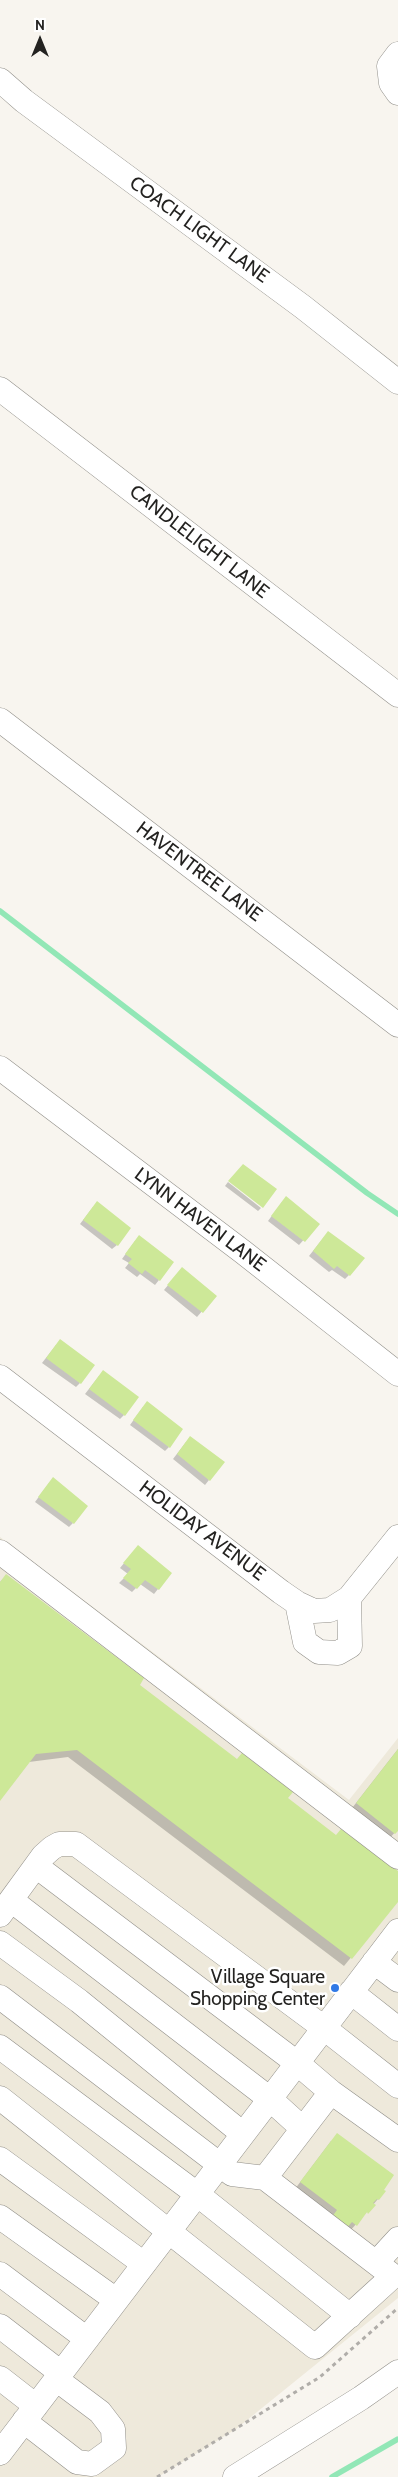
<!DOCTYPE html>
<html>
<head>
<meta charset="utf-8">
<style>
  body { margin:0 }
  #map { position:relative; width:398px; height:2477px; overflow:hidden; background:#f8f5ef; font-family:Cabin,sans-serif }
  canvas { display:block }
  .north { position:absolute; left:15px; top:15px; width:50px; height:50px; -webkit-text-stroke:4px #fff; paint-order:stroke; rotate:0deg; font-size:14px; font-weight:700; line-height:20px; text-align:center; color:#242321 }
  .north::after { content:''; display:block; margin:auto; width:18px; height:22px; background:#242321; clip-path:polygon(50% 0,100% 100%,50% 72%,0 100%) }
</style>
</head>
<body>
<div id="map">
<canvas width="398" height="2477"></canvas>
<div class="north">N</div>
</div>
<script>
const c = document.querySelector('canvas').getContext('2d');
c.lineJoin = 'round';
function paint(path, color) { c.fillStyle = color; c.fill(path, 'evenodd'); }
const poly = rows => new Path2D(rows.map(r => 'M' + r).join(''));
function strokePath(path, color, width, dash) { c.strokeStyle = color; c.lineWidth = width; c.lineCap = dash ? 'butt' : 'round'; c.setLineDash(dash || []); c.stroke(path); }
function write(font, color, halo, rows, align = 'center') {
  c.font = font + ' Cabin,sans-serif'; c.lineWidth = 5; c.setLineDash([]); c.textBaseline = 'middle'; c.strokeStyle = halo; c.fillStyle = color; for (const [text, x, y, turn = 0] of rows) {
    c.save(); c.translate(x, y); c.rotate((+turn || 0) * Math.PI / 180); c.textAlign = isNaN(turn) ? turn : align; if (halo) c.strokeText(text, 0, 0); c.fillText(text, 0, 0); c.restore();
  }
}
const built = poly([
  [0,1537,349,1800,398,1738,398,2298,236,2429,158,2477,0,2477]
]);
const shadow = poly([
  [228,1182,261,1208,258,1211,225,1186],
  [282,1202,318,1224,299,1245,268,1221],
  [93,1207,117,1245,112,1249,80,1224],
  [324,1237,349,1275,345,1279,332,1270,329,1272,309,1256],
  [135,1241,159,1280,155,1285,140,1274,137,1277,125,1268,129,1263,122,1259],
  [178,1273,215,1296,197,1317,164,1290],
  [56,1345,80,1383,76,1387,42,1363],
  [99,1376,124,1415,120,1419,85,1394],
  [143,1407,169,1447,165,1451,130,1425],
  [186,1442,209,1480,205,1485,173,1459],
  [49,1483,73,1523,69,1527,35,1502],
  [134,1551,170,1574,154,1594,140,1584,132,1592,119,1583,128,1574,120,1568],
  [6,1576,138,1685,335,1836,398,1872,398,1900,344,1966,68,1757,29,1762,0,1799,0,1582],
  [398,1749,398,1829,387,1841,349,1812],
  [331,2141,378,2199,350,2231,295,2189]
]);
const stream = poly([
  [0,911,367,1193,398,1214],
  [332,2477,398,2439]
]);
const building = poly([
  [243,1164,277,1189,263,1208,228,1181],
  [286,1196,320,1224,305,1242,271,1216],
  [97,1201,131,1228,118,1246,83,1220],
  [328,1231,365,1258,350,1276,337,1266,334,1269,313,1251],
  [139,1235,174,1262,160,1281,145,1270,142,1274,128,1263,132,1259,125,1254],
  [182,1267,217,1296,203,1313,167,1285],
  [60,1339,95,1365,81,1384,46,1358],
  [103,1370,139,1397,125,1416,89,1389],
  [147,1401,183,1429,170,1448,133,1420],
  [190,1436,225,1462,210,1481,177,1454],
  [53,1477,88,1506,74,1524,38,1497],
  [138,1545,172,1573,159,1590,145,1580,137,1589,123,1578,131,1569,123,1563],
  [6,1574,144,1678,140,1685,237,1759,242,1753,293,1792,288,1798,336,1835,341,1829,398,1871,398,1902,352,1959,77,1750,36,1754,0,1801,0,1582],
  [398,1749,398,1831,395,1834,356,1803],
  [337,2133,394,2175,384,2190,386,2191,379,2200,377,2199,373,2203,376,2205,368,2214,367,2212,357,2226,352,2222,343,2232,329,2221,337,2210,300,2182]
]);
const path = poly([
  [157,2477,320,2377,398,2308]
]);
const minor = poly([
  [398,54,389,66,391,83,398,93],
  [0,80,24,101,303,307,398,382],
  [0,389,398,695],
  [0,720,398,1025],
  [0,1068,243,1252,398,1374],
  [0,1377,281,1592,297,1603,314,1611,330,1610,349,1598,398,1537],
  [0,1552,398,1857],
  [297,1603,305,1642,319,1652,338,1653,350,1646,349,1598],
  [36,1866,297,2063,331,2092,265,2178],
  [11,1900,270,2099,302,2128],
  [0,1915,43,1856,52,1848,59,1844,76,1844,324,2028,398,2086],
  [0,1943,79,2001,243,2134],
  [374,1962,398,1980],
  [351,1992,398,2029],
  [0,1997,232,2174,265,2178,393,2276,315,2347,0,2098],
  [0,2047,197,2194,350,2316],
  [331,2092,398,2140],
  [0,2159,144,2264],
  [0,2217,116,2300],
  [376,2263,398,2239],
  [0,2274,87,2339],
  [0,2326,61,2373],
  [0,2378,36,2406],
  [24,2421,77,2462,92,2464,114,2448,113,2429,100,2412,56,2379],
  [0,2453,398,1931],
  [235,2477,361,2398,398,2372]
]);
const markers = [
  [335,1988,5,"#3079e6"]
];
const streetNames = [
  ["COACH LIGHT LANE",199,230,36],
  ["CANDLELIGHT LANE",199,542,38],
  ["HAVENTREE LANE",199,872,37],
  ["LYNN HAVEN LANE",200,1220,37],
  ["HOLIDAY AVENUE",202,1531,37]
];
const poiNames = [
  ["Village Square",325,1977],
  ["Shopping Center",325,1999]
];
paint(built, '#eee9db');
paint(shadow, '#0003');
strokePath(stream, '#92e7b6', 5.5);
paint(building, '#cde898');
strokePath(minor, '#918f89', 25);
strokePath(path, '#b0ada9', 3, [4, 4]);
strokePath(minor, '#fff', 24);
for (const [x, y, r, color] of markers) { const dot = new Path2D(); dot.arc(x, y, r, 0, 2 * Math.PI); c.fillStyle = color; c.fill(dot); strokePath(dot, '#fff', 2); }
write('19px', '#242321', '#fff', streetNames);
write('19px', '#242321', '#fff', poiNames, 'right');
</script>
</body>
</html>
